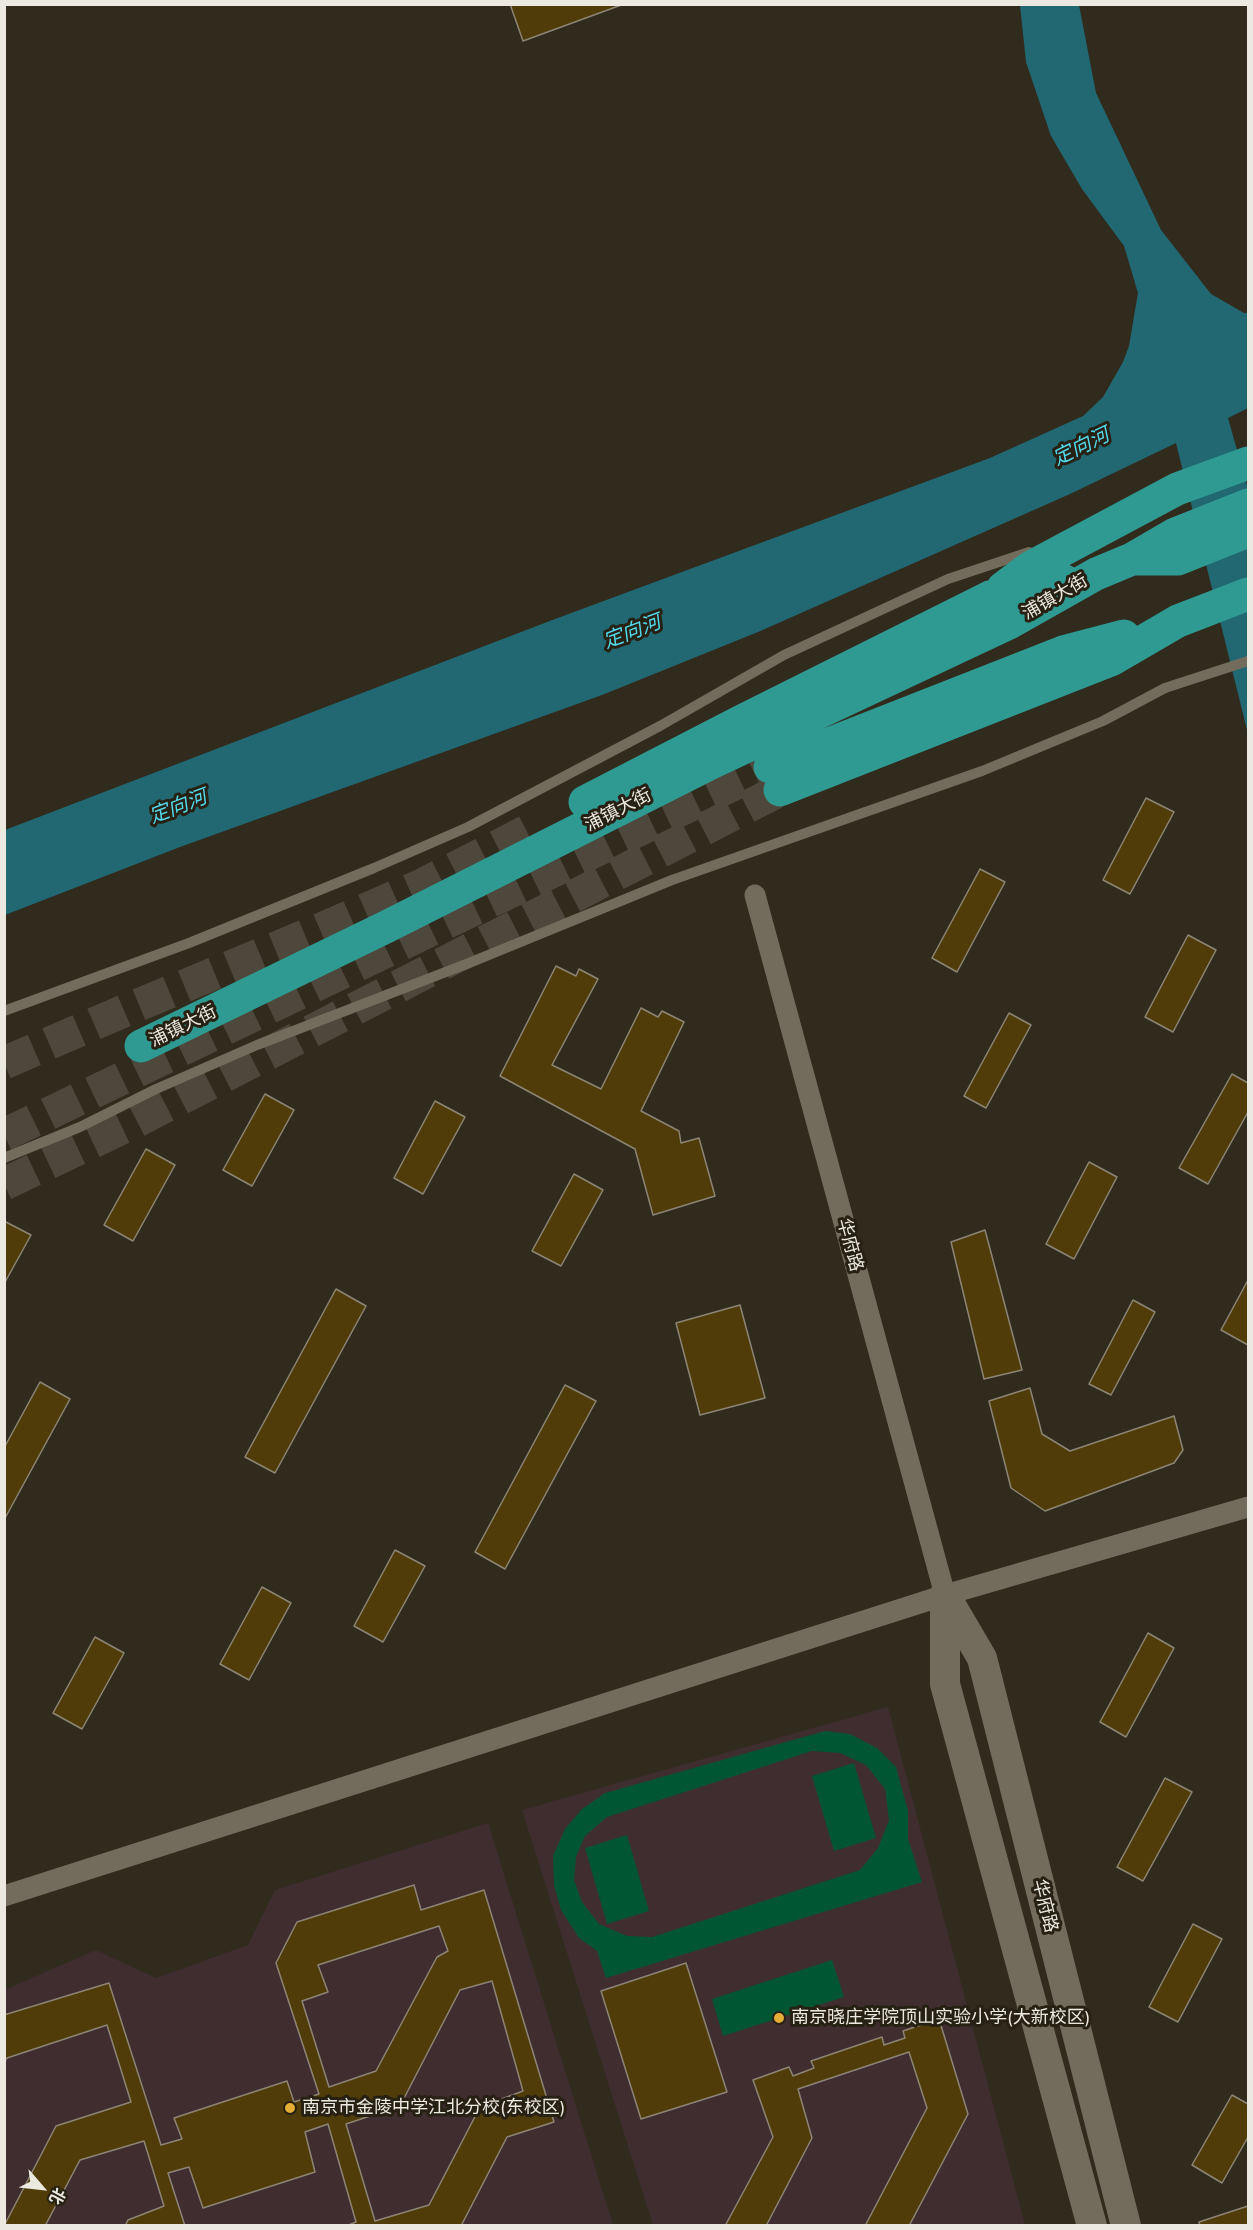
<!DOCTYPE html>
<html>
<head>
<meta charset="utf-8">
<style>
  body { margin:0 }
  #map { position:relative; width:1253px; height:2230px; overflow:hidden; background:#312b1e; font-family:Mulish,"Noto Sans SC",sans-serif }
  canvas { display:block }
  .frame { position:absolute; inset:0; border:6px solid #ece9e0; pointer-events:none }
  .north { position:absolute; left:12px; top:2158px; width:60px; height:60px; -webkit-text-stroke:4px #272114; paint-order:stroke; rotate:118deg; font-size:16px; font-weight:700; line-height:24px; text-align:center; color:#ece9e0 }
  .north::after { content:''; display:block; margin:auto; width:21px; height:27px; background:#ece9e0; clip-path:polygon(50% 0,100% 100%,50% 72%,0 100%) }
</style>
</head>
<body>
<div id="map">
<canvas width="1253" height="2230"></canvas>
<div class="frame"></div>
<div class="north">北</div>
</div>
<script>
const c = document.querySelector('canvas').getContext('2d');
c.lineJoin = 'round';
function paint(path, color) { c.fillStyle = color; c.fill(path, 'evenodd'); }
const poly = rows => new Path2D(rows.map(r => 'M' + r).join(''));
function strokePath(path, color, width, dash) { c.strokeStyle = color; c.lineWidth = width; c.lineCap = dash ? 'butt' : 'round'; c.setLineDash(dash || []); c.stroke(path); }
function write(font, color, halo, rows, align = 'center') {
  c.font = font + ' Mulish,"Noto Sans SC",sans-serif'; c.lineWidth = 6; c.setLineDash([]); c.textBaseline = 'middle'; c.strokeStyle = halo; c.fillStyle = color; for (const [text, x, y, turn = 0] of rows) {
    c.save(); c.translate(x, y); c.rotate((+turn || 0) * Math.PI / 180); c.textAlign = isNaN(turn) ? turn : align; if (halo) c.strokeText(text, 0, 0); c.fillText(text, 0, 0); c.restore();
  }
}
const education = poly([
  [888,1707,1025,2225,653,2225,522,1810],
  [488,1823,613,2225,5,2225,4,1990,96,1950,156,1978,248,1945,275,1890]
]);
const green = poly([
  [825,1731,850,1734,877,1748,896,1767,908,1811,908,1839,922,1882,606,1978,597,1951,579,1938,561,1910,554,1885,553,1856,565,1829,582,1809,605,1793],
  [812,1751,840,1753,866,1765,885,1789,889,1820,878,1848,860,1870,652,1937,627,1936,599,1924,582,1902,574,1880,576,1857,585,1836,607,1817],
  [854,1763,876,1838,834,1851,812,1776],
  [627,1835,649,1911,607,1924,585,1848],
  [832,1960,844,1997,723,2036,712,1999]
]);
const water = poly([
  [1020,5,1079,5,1096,93,1161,230,1211,294,1244,313,1248,313,1248,408,1228,418,1248,489,1248,734,1176,443,1070,494,758,632,602,695,180,847,5,915,5,830,555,619,990,458,1083,416,1103,397,1123,362,1129,346,1138,293,1124,246,1082,189,1051,136,1026,62]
]);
const building = poly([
  [510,4,624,4,523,41,510,4],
  [1146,798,1174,812,1130,894,1103,880,1146,798],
  [980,869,1005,882,957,972,932,958,980,869],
  [1188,935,1216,950,1173,1032,1145,1017,1188,935],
  [556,966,576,976,579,969,598,979,552,1065,601,1089,641,1008,658,1017,662,1011,684,1022,641,1111,679,1131,681,1143,699,1138,715,1196,653,1215,635,1149,500,1076,556,966],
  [1009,1013,1031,1025,986,1108,964,1096,1009,1013],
  [1232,1074,1248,1083,1248,1112,1208,1184,1179,1168,1232,1074],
  [265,1094,294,1110,252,1186,223,1170,265,1094],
  [435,1101,465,1117,423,1194,394,1178,435,1101],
  [146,1149,175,1165,133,1241,104,1225,146,1149],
  [1089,1162,1117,1177,1074,1259,1046,1244,1089,1162],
  [574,1174,603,1190,561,1266,532,1251,574,1174],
  [4,1221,31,1235,4,1284,4,1221],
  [985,1230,1022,1370,984,1379,951,1242,985,1230],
  [1248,1280,1248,1345,1221,1330,1248,1280],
  [336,1289,366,1306,275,1473,245,1457,336,1289],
  [1133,1300,1155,1312,1111,1395,1089,1384,1133,1300],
  [740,1305,765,1398,700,1415,676,1323,740,1305],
  [40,1382,70,1399,4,1520,4,1448,40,1382],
  [565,1385,596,1401,505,1569,475,1552,565,1385],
  [1030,1388,1042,1434,1070,1451,1174,1416,1183,1450,1174,1463,1045,1511,1011,1488,989,1401,1030,1388],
  [395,1550,425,1566,383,1642,354,1626,395,1550],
  [262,1587,291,1603,249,1680,220,1664,262,1587],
  [1148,1633,1174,1648,1126,1737,1100,1722,1148,1633],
  [95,1637,124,1653,82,1729,53,1713,95,1637],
  [1165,1778,1192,1792,1143,1881,1117,1867,1165,1778],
  [414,1885,421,1910,484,1890,554,2122,507,2137,461,2226,346,2226,356,2222,328,2124,305,2132,315,2172,203,2208,189,2167,168,2173,185,2226,125,2226,128,2220,164,2206,144,2141,80,2160,45,2226,4,2226,56,2126,131,2102,107,2025,7,2058,4,2062,4,2015,109,1983,161,2145,182,2139,174,2118,287,2081,294,2102,319,2094,276,1963,297,1922,414,1885],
  [439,1926,448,1951,437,1957,376,2071,329,2087,302,2001,328,1992,318,1965,439,1926],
  [492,1981,523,2091,480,2107,429,2205,375,2221,346,2124,400,2106,460,1990,492,1981],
  [1193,1924,1222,1939,1178,2022,1149,2007,1193,1924],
  [686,1963,727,2092,641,2119,601,1991,686,1963],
  [939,2019,968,2114,909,2226,865,2226,927,2108,909,2052,798,2089,812,2138,766,2226,725,2226,773,2137,753,2080,789,2067,793,2076,814,2068,811,2061,882,2037,884,2045,905,2038,903,2031,939,2019],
  [1232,2095,1248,2104,1248,2137,1222,2183,1192,2165,1232,2095],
  [1248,2206,1248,2226,1200,2226,1199,2222,1248,2206]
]);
const highwayTunnel = poly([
  [4,1063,126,1010,317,931,424,884,537,826],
  [4,1135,770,767],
  [4,1184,135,1122,780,790]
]);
const lane = poly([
  [4,1011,189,943,374,868,468,827,660,726,784,655,948,579,1029,552],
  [4,1158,80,1127,156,1089,257,1045,469,963,672,880,982,771,1103,721,1165,688,1248,661]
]);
const street = poly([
  [755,895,945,1595],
  [4,1896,945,1595,1248,1507]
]);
const secondary = poly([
  [945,1595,982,1658,1126,2226],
  [945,1595,945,1684,1092,2226]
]);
const highway = poly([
  [1137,559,1178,559,1248,531],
  [1003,588,1031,567,1177,489,1248,463],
  [770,767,1063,652,1124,636],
  [780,790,1111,660,1178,621,1248,594],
  [585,802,742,721,990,597,1065,581],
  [141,1046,386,927,713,762,1011,622,1096,574,1132,559,1175,534,1248,505]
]);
const markers = [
  [779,2018,6,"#e4ae35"],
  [290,2108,6,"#e4ae35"]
];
const streetNames = [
  ["浦镇大街",1055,597,-30],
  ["浦镇大街",618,810,-27],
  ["浦镇大街",183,1026,-26],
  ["华府路",850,1245,75],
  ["华府路",1045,1906,76]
];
const poiNames = [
  ["南京晓庄学院顶山实验小学(大新校区)",791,2018],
  ["南京市金陵中学江北分校(东校区)",302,2108]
];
const waterNames = [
  ["定向河",1081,447,-26],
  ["定向河",632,632,-21],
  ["定向河",178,807,-21]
];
paint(education, '#402d30');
paint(green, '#005633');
paint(water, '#216873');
paint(building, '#503c08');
strokePath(building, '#8c8576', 1.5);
strokePath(highwayTunnel, '#4d483b', 33, [33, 16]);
strokePath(lane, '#736c5d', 10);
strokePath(street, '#736c5d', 21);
strokePath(secondary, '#736c5d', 30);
strokePath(highway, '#2f9a92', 33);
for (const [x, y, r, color] of markers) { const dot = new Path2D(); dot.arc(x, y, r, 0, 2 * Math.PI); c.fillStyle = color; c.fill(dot); strokePath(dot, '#272114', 2); }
write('18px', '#ece9e0', '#272114', streetNames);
write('18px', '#ece9e0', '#272114', poiNames, 'left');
write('italic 20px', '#53daee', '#272114', waterNames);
</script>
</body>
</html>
